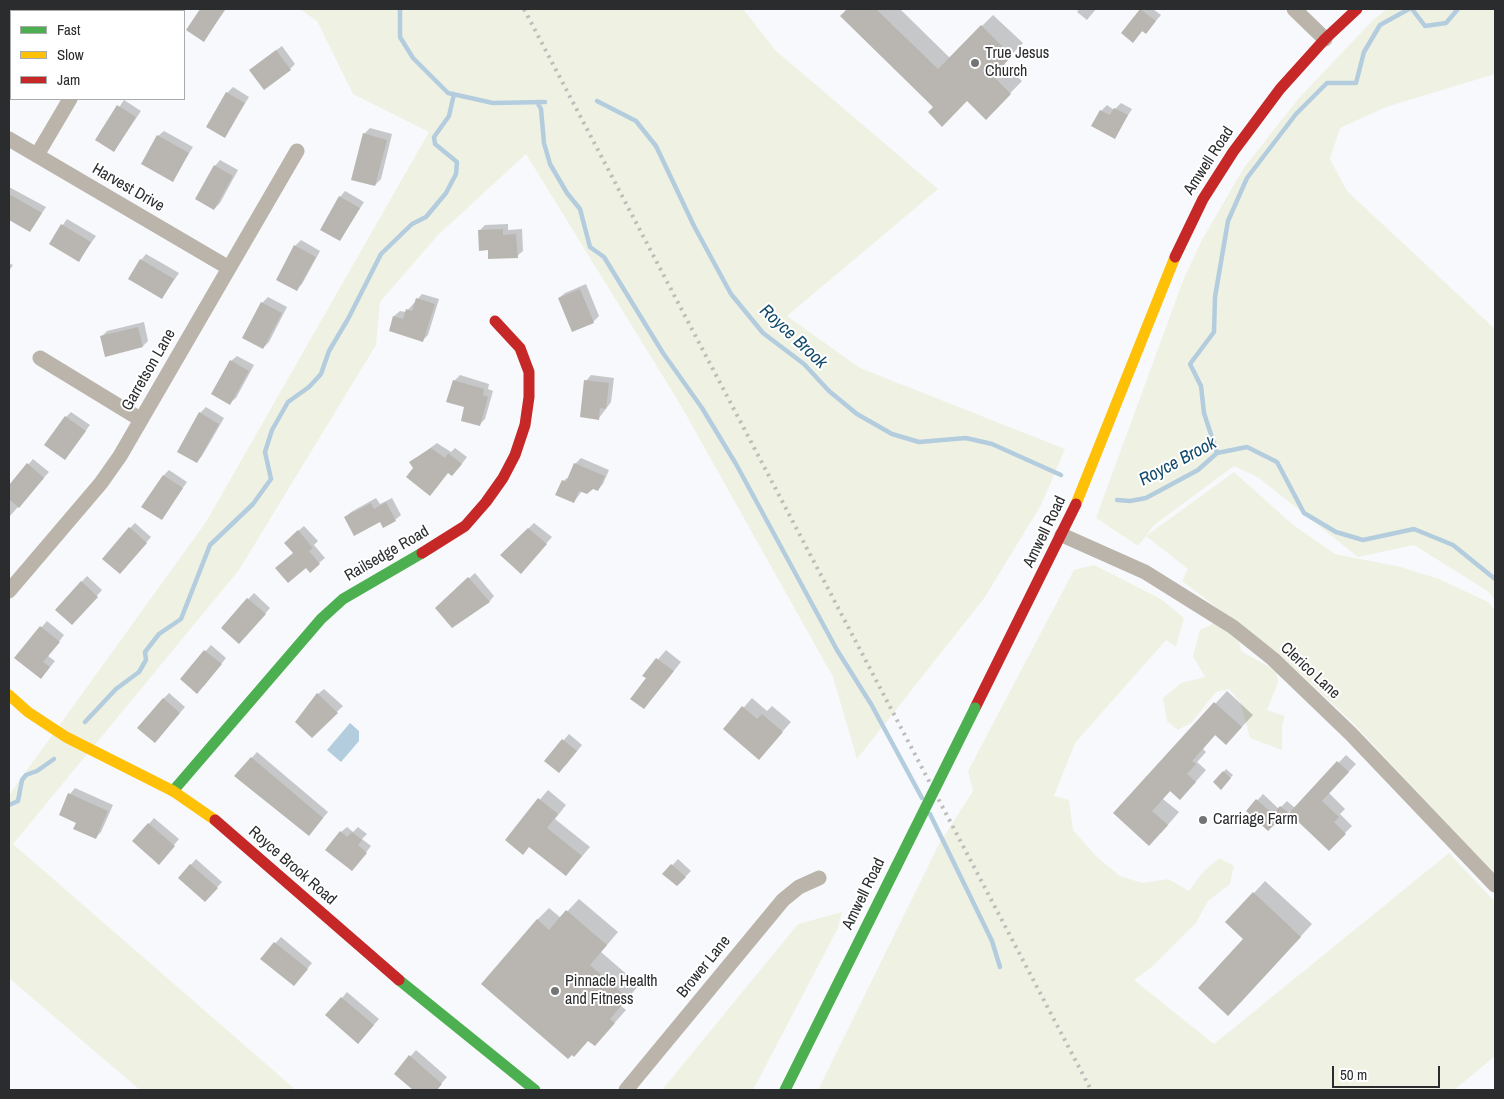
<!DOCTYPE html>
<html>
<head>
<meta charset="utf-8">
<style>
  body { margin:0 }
  #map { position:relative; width:1504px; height:1099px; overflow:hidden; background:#f7f9fc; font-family:"Archivo Narrow",sans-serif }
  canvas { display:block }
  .frame { position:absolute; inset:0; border:10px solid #2b2c2e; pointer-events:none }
  .legend { position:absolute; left:10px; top:10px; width:175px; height:90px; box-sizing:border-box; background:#fff; border:1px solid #aaabab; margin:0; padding:6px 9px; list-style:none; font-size:15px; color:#2b2c2e }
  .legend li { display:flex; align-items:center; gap:10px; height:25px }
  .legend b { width:25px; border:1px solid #aaabab }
  .scale { position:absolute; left:1332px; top:1066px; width:108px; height:22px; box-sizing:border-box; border:2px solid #2b2c2e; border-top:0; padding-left:6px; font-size:15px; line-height:18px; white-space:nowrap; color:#2b2c2e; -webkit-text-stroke:4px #fff; paint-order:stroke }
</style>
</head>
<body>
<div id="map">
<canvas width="1504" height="1099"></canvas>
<div class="frame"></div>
<ul class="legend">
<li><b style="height:6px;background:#4caf50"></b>Fast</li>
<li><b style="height:6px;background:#ffc107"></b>Slow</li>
<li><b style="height:6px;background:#c62828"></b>Jam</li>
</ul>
<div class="scale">50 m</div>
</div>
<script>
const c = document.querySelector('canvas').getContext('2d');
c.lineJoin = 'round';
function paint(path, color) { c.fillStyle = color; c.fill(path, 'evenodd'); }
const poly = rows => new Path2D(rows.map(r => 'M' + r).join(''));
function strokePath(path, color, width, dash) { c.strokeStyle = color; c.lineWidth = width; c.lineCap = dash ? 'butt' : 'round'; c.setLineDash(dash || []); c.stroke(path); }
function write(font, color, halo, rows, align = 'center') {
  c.font = font + ' "Archivo Narrow",sans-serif'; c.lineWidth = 4; c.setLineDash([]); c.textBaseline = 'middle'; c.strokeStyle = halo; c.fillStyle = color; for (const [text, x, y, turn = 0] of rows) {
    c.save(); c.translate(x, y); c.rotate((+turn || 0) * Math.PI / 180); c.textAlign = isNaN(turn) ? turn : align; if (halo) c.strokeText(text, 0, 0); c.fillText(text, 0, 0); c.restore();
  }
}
const green = poly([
  [300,9,743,9,775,50,938,189,787,316,860,368,1065,449,1041,505,985,597,857,759,833,677,680,404,526,154,438,235,380,302,376,345,239,570,13,844,296,1090,140,1090,9,978,9,795,206,522,429,132,353,94,317,21],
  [1387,9,1495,9,1495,74,1386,107,1340,128,1330,159,1347,191,1495,329,1495,601,1489,592,1414,545,1358,557,1259,478,1234,466,1154,525,1146,536,1234,472,1292,524,1335,554,1401,567,1439,579,1488,602,1495,610,1495,875,1351,721,1281,656,1182,581,1188,569,1146,536,1138,546,1096,518,1184,278,1202,240,1243,169,1299,98,1373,20],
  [1094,565,1161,599,1184,618,1176,647,1166,640,1075,743,1054,796,1069,800,1073,830,1097,857,1120,876,1142,883,1168,879,1189,891,1202,873,1219,858,1234,866,1230,884,1208,901,1196,923,1153,966,1134,980,1214,1044,1449,853,1495,902,1495,1056,1454,1090,818,1090,939,844,973,791,968,771,1074,570],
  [1215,623,1238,638,1241,651,1276,671,1278,683,1267,710,1285,716,1282,726,1282,750,1250,738,1240,702,1229,689,1216,692,1192,722,1178,730,1167,721,1163,698,1181,683,1205,677,1193,656,1200,630],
  [842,912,838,928,753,1090,662,1090,798,924]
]);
const water = poly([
  [350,723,359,731,359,741,341,762,327,750]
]);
const shadow = poly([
  [43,9,71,9,69,11,42,11],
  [201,9,226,9,204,40,188,30],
  [849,9,900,9,950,58,993,15,1023,43,1003,63,1022,81,986,118,968,99,934,107,842,16],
  [1079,9,1096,9,1087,20,1077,12],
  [1141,9,1153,9,1161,15,1146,32,1143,30,1139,35,1123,33],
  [282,46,295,64,290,69,256,65],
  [11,60,11,87,9,86,9,64],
  [233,87,249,97,224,136,227,93],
  [124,100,141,111,114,151,97,140],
  [1121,103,1132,109,1114,137,1101,111,1107,105,1114,110],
  [370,128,392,134,381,179,375,185,364,134],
  [164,131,193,147,172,180,158,136],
  [220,160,238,170,220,203,214,209,215,166],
  [9,187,46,207,30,231,9,218],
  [345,191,364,202,340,240,340,197],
  [67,219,96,236,79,260,50,243],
  [508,224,508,230,522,229,523,251,517,256,489,249,479,231,485,225],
  [301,240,320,251,302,284,297,289,295,246],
  [146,254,179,273,162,298,141,260],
  [9,263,13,265,9,271],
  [586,284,599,316,593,322,559,298,565,293],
  [422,294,439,299,428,335,423,340,390,330,394,316,400,311,406,312],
  [268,297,287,307,269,342,263,348,244,337,262,303],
  [144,322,148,341,143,346,102,336,107,331],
  [237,356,254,365,236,398,230,403,231,361],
  [460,375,489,384,488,389,493,391,485,419,479,425,466,406,454,381],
  [591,375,614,378,611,402,599,418,586,381],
  [206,407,224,418,202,456,197,462,200,413],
  [71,412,90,425,65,458,66,417],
  [437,443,451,452,455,448,467,457,458,469,449,472,414,468,411,462],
  [581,458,609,470,603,484,598,490,593,487,582,491,574,502,563,481,570,476,575,464],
  [33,459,49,472,9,517,9,487],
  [169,470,187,482,161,519,164,475],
  [376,498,380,504,392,498,401,515,395,520,345,517,351,512],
  [135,523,151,537,125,567,130,528],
  [534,523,552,537,526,566,502,555],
  [304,526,318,541,314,545,325,558,319,563,294,553,291,537],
  [475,573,494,596,489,602,442,603],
  [87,576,102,590,77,618,56,609],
  [254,593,270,608,245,637,222,627],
  [47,621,64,635,48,656,55,661,46,672,16,657],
  [211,645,226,658,203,687,181,679],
  [666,650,681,662,644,708,648,678,644,676],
  [324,689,343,706,312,736,318,694],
  [1227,691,1253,715,1226,744,1216,734,1203,749,1206,752,1197,762,1206,770,1192,786,1171,790,1163,799,1179,812,1161,833,1114,813],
  [169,693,185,707,160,736,163,699],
  [752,698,767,711,772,706,791,722,759,758,725,729],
  [569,734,582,745,565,766,546,761],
  [257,752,328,812,314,829,236,776],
  [1346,755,1356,764,1329,793,1345,809,1340,814,1352,826,1329,849,1290,811,1278,824,1248,811,1263,794,1279,809,1287,801,1295,808],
  [1226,769,1233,775,1221,788,1215,782],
  [75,788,113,805,101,832,95,838,78,822,60,814,70,794],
  [548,790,566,805,555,819,590,847,566,875,530,846,506,840],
  [154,818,179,839,164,857,134,841],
  [347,827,353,832,358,827,367,834,362,839,371,846,357,864,341,832],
  [196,859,222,882,210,895,179,878],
  [678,859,691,871,677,885,664,874],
  [1265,881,1312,924,1240,1003,1245,939,1254,893],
  [579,899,618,932,601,952,639,985,621,1006,626,1010,595,1045,537,920,549,908,561,918],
  [281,937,312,963,299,979,262,958],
  [347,992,379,1019,363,1037,342,998],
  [416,1050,447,1077,436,1090,415,1090,395,1074]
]);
const stream = poly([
  [400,9,400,37,413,58,448,93,493,103,545,102],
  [1412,9,1425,26,1446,23,1458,9],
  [597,101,636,121,656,146,694,226,731,294,763,333,804,364,829,391,857,414,892,434,919,442,966,438,992,444,1061,475],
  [537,102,541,109,544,143,550,164,567,193,580,209,590,247,604,257,663,353,702,408,736,464,837,650,871,704,922,798],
  [1217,453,1204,413,1201,386,1190,364,1214,332,1215,297,1228,221,1247,178,1296,114,1327,83,1356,83,1364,52,1380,25,1409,9],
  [1117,500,1130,501,1146,498,1198,470,1217,453,1247,447,1277,462,1304,513,1336,532,1363,540,1414,529,1453,545,1495,579],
  [85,722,116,689,139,672,146,660,145,652,159,634,181,619,210,545,253,504,271,479,265,452,272,430,288,402,309,387,321,374,329,351,348,319,381,254,412,224,426,217,446,193,456,174,457,162,435,144,434,137,449,116,454,94],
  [9,805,18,801,22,780,26,775,37,771,54,759],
  [930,814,992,941,1000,967]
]);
const building = poly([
  [200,9,225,9,204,42,186,30],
  [847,9,876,9,938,69,981,25,1012,56,993,76,1011,94,986,120,967,101,942,127,928,112,933,107,840,16],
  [1140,9,1156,21,1146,34,1142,31,1133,43,1121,33],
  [276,50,291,70,264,90,249,70],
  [226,92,245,103,225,138,206,127],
  [117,105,136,117,114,152,95,140],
  [1114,108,1128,115,1115,139,1091,126,1100,110,1110,115],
  [363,133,387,140,375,186,351,180],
  [157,135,189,153,173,182,141,164],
  [214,165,233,176,214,210,195,199],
  [9,194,42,213,30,232,9,220],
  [339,196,360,208,340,241,320,230],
  [61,224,91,242,79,262,49,244],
  [503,229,503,235,516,234,518,258,488,259,488,250,479,251,478,230],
  [294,245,316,257,297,291,276,280],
  [140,259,174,279,162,299,128,279],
  [580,289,594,323,572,332,558,298],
  [416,298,435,304,423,342,389,331,393,316,403,319,406,309,412,311],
  [261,302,282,313,263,349,242,338],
  [138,327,143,347,105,357,100,336],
  [230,360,249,371,230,405,211,394],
  [453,380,484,389,483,395,488,397,480,426,461,421,464,407,446,402],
  [584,380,609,383,606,409,600,408,599,420,580,417],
  [199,412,219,424,197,463,177,452],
  [65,416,86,431,65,460,44,445],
  [431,448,445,458,448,453,462,464,452,476,448,473,430,496,406,477,413,468,409,462],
  [27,463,44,478,19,508,9,499,9,485],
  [574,463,605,476,598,491,593,489,587,494,579,491,574,503,555,495,562,480,566,482],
  [163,475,183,488,162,520,141,507],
  [386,502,396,521,383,528,380,522,354,536,344,517,371,503,374,509],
  [129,527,147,543,120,574,102,559],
  [528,528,547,544,521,574,500,555],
  [298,530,313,548,309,551,320,564,310,573,306,568,288,583,275,568,293,553,284,543],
  [468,577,490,602,452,628,435,608],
  [81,581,98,597,72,625,55,610],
  [247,598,266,614,239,644,221,628],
  [40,626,60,642,43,662,50,667,41,679,14,658],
  [204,650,222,664,197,694,180,679],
  [656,658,674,671,644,709,630,699,646,678,642,676],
  [317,693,338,713,312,738,295,722],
  [163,698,180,713,155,743,137,728],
  [1214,702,1242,727,1226,745,1215,735,1192,761,1196,764,1187,774,1196,782,1180,800,1170,791,1152,811,1168,825,1149,846,1113,813],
  [742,706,757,719,762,714,783,732,759,760,723,729],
  [562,739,577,751,559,773,544,761],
  [251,757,323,818,309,836,234,776],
  [1337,761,1349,772,1322,801,1339,817,1334,822,1346,834,1329,851,1289,813],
  [1223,771,1231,778,1221,790,1213,782],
  [68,793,108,811,96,839,73,829,76,823,59,815],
  [538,798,558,814,547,828,582,856,566,876,529,847,523,855,505,840],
  [1256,799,1273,814,1280,806,1289,813,1278,826,1275,824,1268,831,1246,811],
  [148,823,175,846,159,865,132,841],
  [340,831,347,837,352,832,362,840,358,845,367,853,352,871,325,850],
  [190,864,218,888,205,902,178,878],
  [671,864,686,877,677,886,662,874],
  [1253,892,1301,937,1228,1016,1198,988,1243,939,1225,922],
  [566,910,607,945,590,965,628,998,610,1019,615,1023,595,1046,588,1041,574,1057,572,1055,568,1059,481,984,537,919,549,930],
  [274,942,308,969,294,986,260,959],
  [341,997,374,1025,358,1044,325,1015],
  [409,1055,442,1084,437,1090,413,1090,394,1074]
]);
const street = poly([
  [1294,9,1325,39],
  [121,11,122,9],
  [9,139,229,268],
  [37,155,70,99],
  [40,358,140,419],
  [1062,535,1145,572,1233,627,1273,659,1351,734,1495,885],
  [9,591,101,483,120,456,297,151],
  [626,1090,783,900,799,887,819,878]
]);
const fast = poly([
  [173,791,321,619,343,599,422,553],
  [399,980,535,1090],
  [785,1090,896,867]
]);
const slow = poly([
  [1076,504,1175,257],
  [9,695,28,712,66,737,173,791,215,820]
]);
const jam = poly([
  [1175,257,1203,199,1233,152,1280,89,1325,39,1357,9],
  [422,553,465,526,486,502,503,478,515,455,525,425,529,397,529,372,520,348,495,321],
  [975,708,1076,504],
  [215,820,399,980]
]);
const rail = poly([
  [524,9,1091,1090]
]);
const fastBridge = poly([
  [896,867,975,708]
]);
const markers = [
  [975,63,5,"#727476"],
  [1203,820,5,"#727476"],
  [555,991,5,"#727476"]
];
const poiNames = [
  ["True Jesus",985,54],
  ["Church",985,72],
  ["Carriage Farm",1213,820],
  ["Pinnacle Health",565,982],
  ["and Fitness",565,1000]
];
const streetNames = [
  ["Amwell Road",1209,161,-57],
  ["Harvest Drive",128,188,30],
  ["Garretson Lane",149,370,-60],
  ["Amwell Road",1045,532,-64],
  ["Railsedge Road",387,554,-30],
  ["Clerico Lane",1310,671,43],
  ["Royce Brook Road",292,866,41],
  ["Amwell Road",864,894,-64],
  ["Brower Lane",704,967,-51]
];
const waterNames = [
  ["Royce Brook",793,337,43],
  ["Royce Brook",1178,462,-28]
];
paint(green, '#eff2e3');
paint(water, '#b3ccde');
paint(shadow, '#0003');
strokePath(stream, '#b3ccde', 4.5);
paint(building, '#b9b6b1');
strokePath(street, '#bab4ab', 15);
strokePath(fast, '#4caf50', 11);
strokePath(slow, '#ffc107', 11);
strokePath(jam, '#c62828', 11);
strokePath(rail, '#bfbdba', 4, [2.5, 5]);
strokePath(fastBridge, '#4caf50', 11);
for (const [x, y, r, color] of markers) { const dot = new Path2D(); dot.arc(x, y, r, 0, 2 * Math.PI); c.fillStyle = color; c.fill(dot); strokePath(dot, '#fff', 2); }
write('16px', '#2b2c2e', '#fff', poiNames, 'left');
write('16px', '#2b2c2e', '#fff', streetNames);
write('italic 18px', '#124b6d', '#fff', waterNames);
</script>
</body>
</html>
